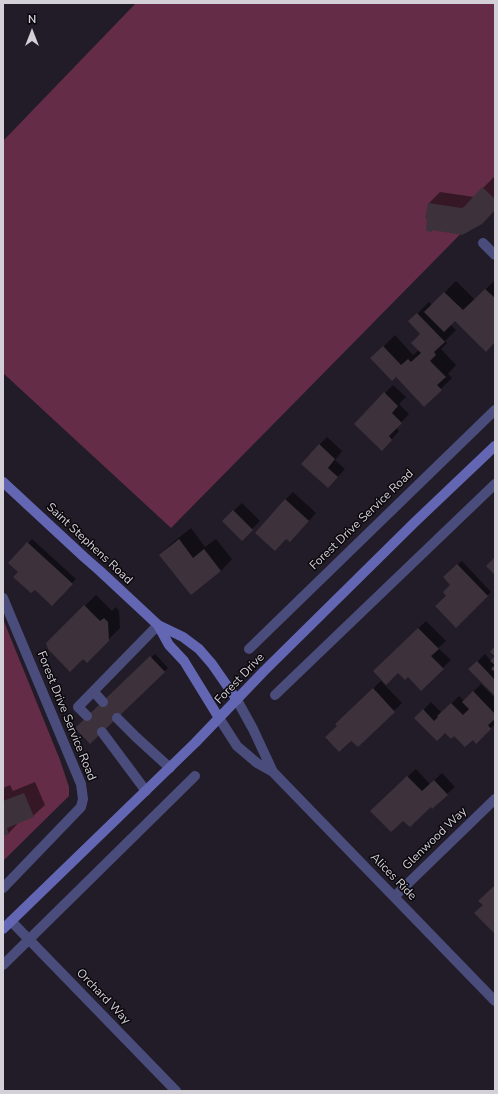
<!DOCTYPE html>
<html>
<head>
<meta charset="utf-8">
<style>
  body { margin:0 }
  #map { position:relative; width:498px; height:1094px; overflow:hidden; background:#211c28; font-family:"Nunito Sans",sans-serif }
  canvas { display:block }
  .frame { position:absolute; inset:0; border:4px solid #d4d0d8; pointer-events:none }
  .north { position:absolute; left:12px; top:12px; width:40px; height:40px; -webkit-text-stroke:3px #0a080c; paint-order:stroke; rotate:0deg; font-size:11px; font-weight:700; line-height:16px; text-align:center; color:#d4d0d8 }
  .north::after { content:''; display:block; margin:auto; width:14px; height:18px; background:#d4d0d8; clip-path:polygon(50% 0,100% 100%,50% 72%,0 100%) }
</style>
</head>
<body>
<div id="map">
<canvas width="498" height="1094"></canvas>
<div class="frame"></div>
<div class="north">N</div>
</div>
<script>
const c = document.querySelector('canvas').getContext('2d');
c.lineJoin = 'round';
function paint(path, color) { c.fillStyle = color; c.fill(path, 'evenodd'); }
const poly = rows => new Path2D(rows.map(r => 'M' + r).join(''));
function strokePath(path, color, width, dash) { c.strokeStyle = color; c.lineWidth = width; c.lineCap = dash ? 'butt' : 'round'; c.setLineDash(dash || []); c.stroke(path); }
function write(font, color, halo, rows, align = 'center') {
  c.font = font + ' "Nunito Sans",sans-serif'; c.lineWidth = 3; c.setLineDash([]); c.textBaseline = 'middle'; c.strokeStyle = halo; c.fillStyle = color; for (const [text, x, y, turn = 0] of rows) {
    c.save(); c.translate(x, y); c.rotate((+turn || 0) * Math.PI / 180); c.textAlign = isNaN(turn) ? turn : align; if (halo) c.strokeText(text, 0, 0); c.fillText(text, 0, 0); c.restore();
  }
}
const green = poly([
  [136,3,495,3,495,199,171,528,3,373,3,141],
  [3,619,60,760,69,787,69,796,3,861]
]);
const shadow = poly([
  [494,177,495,209,433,229,431,231,429,203,440,192,474,197],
  [495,280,495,341,455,320,450,324,456,330,445,341,447,343,441,349,456,365,448,374,452,378,424,405,383,347,395,335,413,355,419,350,421,333,410,321,429,302,432,305,456,281,475,300],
  [393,385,406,397,399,404,409,414,396,428,399,431,389,442,355,424],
  [327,437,342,451,335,460,345,469,328,487,319,445],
  [293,492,316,513,298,533,285,500],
  [242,503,260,521,242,539,223,521],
  [191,528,205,547,216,539,232,559,221,571,160,555,172,543],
  [32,539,76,579,52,604,9,563],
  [462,561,491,592,456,626,447,595,451,585,448,573],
  [96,595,112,611,116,607,119,611,120,628,87,661,83,658,47,643],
  [426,621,446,641,438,648,451,660,421,689,408,675,398,671,374,671],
  [155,654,168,668,90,742,76,728],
  [485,654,491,661,495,657,495,695,470,669],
  [381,681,402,703,358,746,344,716],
  [481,684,495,698,495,724,476,742,473,739,454,734,416,718,431,702,442,713,459,696,464,701],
  [416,769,430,784,442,773,455,787,447,794,431,806,379,803],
  [35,782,45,805,33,816,19,822,9,833,3,835,3,788,10,785,13,791]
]);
const building = poly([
  [482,187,495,199,495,210,482,224,462,235,432,230,432,232,426,231,427,219,425,219,428,203,462,208,465,206],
  [485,289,495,298,495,342,486,352,455,321,444,332,424,312,444,292,463,310],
  [417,313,445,342,434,352,436,355,430,361,446,377,437,385,442,390,424,407,396,377,392,381,370,358,383,346,401,365,408,359,411,362,421,353,411,343,420,334,408,321],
  [384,392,398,406,392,413,402,423,389,436,392,440,382,451,354,424],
  [319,444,335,459,328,468,338,477,328,488,301,464],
  [285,499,309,521,290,542,286,539,275,551,255,533],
  [233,510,253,530,242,541,222,521],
  [179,539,193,558,204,549,221,571,191,595,159,555],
  [27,542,73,584,52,606,35,590,31,593,13,577,18,572,8,563],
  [495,557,495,575,486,566],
  [457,564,488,596,456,628,435,606,446,596,443,592,450,585,443,577],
  [84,605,100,621,104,618,108,622,109,641,87,663,83,659,70,672,48,649,46,643],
  [418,628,439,649,431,656,444,669,421,691,408,677,405,680,398,673,386,685,373,671],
  [495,646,495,672,491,669,495,665,490,661,495,656,490,652],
  [150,656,165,672,90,744,75,728],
  [477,661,495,680,495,696,468,669],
  [373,688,395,712,358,747,351,741,339,752,325,737,337,726,335,724],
  [473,691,495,714,495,719,488,725,491,729,476,744,473,740,465,747,454,736,451,739,445,733,437,741,414,718,423,709,434,721,438,717,437,716,451,703,463,715,469,709,462,702],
  [407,776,422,791,434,780,448,795,432,809,431,807,410,827,403,821,391,832,370,811],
  [24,793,34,817,7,828,9,834,3,836,3,801],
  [495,885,495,934,474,913,483,905,478,901]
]);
const lane = poly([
  [94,692,103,702],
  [87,716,78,707,158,625],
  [117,718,136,737,170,768],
  [102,732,146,791]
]);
const street = poly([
  [483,243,495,255],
  [3,598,81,784,83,799,81,807,3,888],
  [249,649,495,410],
  [275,695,495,484],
  [237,700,253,729,273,772],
  [219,718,237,746,257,763,273,772,495,1001],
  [394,897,495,799],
  [11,921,176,1091],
  [3,965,195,776]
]);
const secondary = poly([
  [3,482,84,557,100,571,158,625,169,645,184,661,219,718],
  [158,625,183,637,199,649,212,664,237,700],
  [3,929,195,743,264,671,416,521,495,446]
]);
const streetNames = [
  ["Forest Drive Service Road",362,520,-44],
  ["Saint Stephens Road",89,544,43],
  ["Forest Drive",240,679,-46],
  ["Forest Drive Service Road",66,716,68],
  ["Glenwood Way",435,839,-44],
  ["Alices Ride",393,877,46],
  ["Orchard Way",103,997,46]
];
paint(green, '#642c46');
paint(shadow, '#0007');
paint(building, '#3d323c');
strokePath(lane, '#4a4d7c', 10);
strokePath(street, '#4a4d7c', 10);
strokePath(secondary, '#6366b2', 10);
write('12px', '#d4d0d8', '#0a080c', streetNames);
</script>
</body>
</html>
